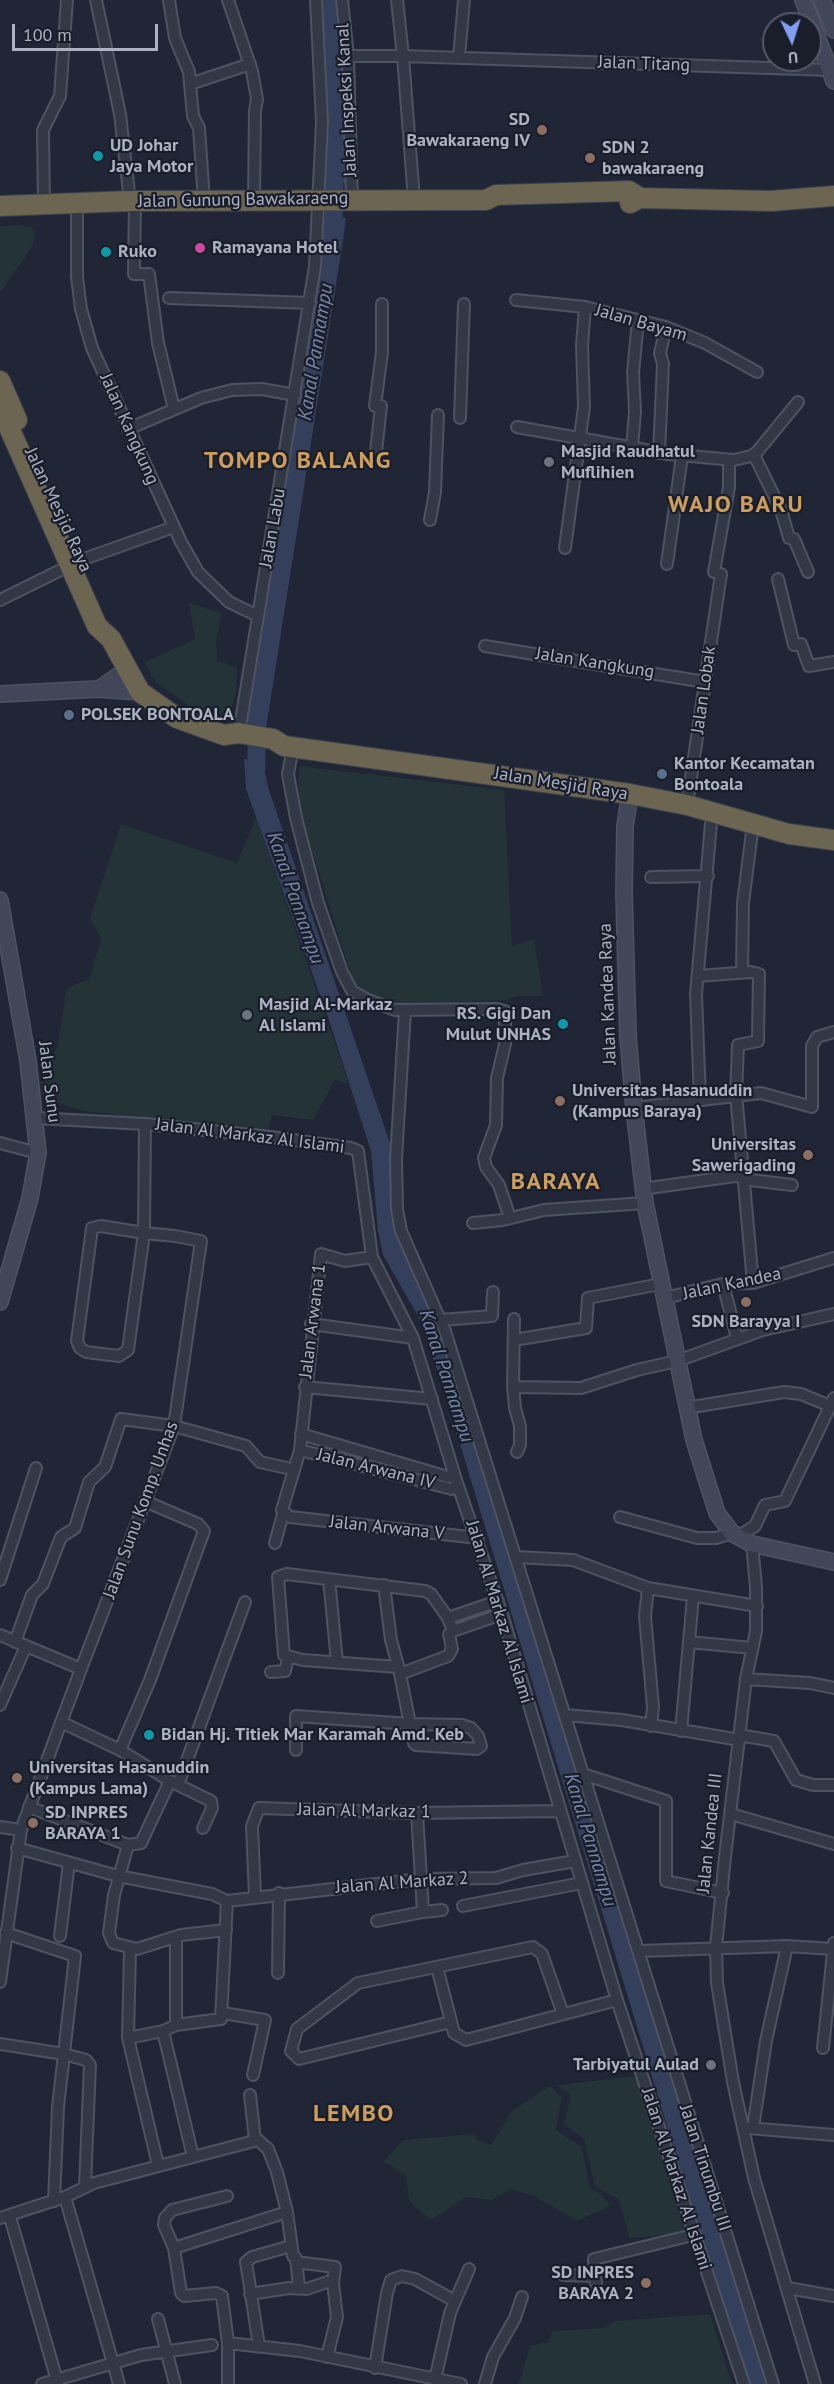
<!DOCTYPE html>
<html>
<head>
<meta charset="utf-8">
<style>
  body { margin:0 }
  #map { position:relative; width:834px; height:2384px; overflow:hidden; background:#202635; font-family:"PT Sans",sans-serif }
  canvas { display:block }
  .north { position:absolute; left:762px; top:12px; width:60px; height:60px; box-sizing:border-box; background:#191e2a; border:2px solid #545967; border-radius:50%; rotate:176deg; font-size:16px; font-weight:700; line-height:24px; text-align:center; color:#adb2c3 }
  .north::after { content:''; display:block; margin:auto; width:21px; height:27px; background:#829ef3; clip-path:polygon(50% 0,100% 100%,50% 72%,0 100%) }
  .scale { position:absolute; left:12px; top:24px; width:146px; height:27px; box-sizing:border-box; border:3px solid #adb2c3; border-top:0; padding-left:8px; font-size:18px; line-height:21px; white-space:nowrap; color:#adb2c3; -webkit-text-stroke:4px #191e2a; paint-order:stroke }
</style>
</head>
<body>
<div id="map">
<canvas width="834" height="2384"></canvas>
<div class="north">U</div>
<div class="scale">100 m</div>
</div>
<script>
const c = document.querySelector('canvas').getContext('2d');
c.lineJoin = 'round';
function paint(path, color) { c.fillStyle = color; c.fill(path, 'evenodd'); }
const poly = rows => new Path2D(rows.map(r => 'M' + r).join(''));
function strokePath(path, color, width, dash) { c.strokeStyle = color; c.lineWidth = width; c.lineCap = dash ? 'butt' : 'round'; c.setLineDash(dash || []); c.stroke(path); }
function write(font, color, halo, rows, align = 'center') {
  c.font = font + ' "PT Sans",sans-serif'; c.lineWidth = 4.5; c.setLineDash([]); c.textBaseline = 'middle'; c.strokeStyle = halo; c.fillStyle = color; for (const [text, x, y, turn = 0] of rows) {
    c.save(); c.translate(x, y); c.rotate((+turn || 0) * Math.PI / 180); c.textAlign = isNaN(turn) ? turn : align; if (halo) c.strokeText(text, 0, 0); c.fillText(text, 0, 0); c.restore();
  }
}
const green = poly([
  [21,225,32,228,35,234,33,245,0,293,0,226],
  [189,603,222,613,216,641,217,661,237,667,236,692,228,722,195,710,156,682,144,663,195,639],
  [299,766,504,790,512,946,534,939,543,996,518,996,507,1000,397,1004,365,993,353,981,298,806],
  [256,817,349,1084,335,1080,313,1120,272,1115,269,1127,261,1132,83,1111,46,1099,41,1092,40,1084,58,1045,66,991,75,984,89,980,101,939,90,918,121,824,237,863],
  [637,2076,686,2234,630,2238,618,2199,595,2187,584,2139,564,2124,571,2095,557,2085],
  [550,2086,562,2097,556,2130,582,2147,590,2188,601,2194,611,2206,577,2221,536,2197,511,2189,492,2200,466,2197,431,2220,409,2201,406,2175,383,2162,404,2140,475,2134,477,2140,491,2145,512,2111],
  [710,2314,732,2384,519,2384,530,2346,549,2342,552,2331,604,2328,615,2321]
]);
const water = poly([
  [321,0,339,0,347,183,326,183],
  [323,218,346,218,343,240,266,728,245,725,320,265],
  [244,759,263,763,268,787,392,1149,396,1207,439,1317,770,2384,746,2384,743,2376,439,1375,418,1316,383,1255,378,1231,371,1151,328,1017,246,789]
]);
const river = poly([
  [333,241,335,158],
  [256,784,257,722]
]);
const street = poly([
  [96,0,120,114,130,201],
  [169,0,175,38,189,72,193,116,199,128,204,201],
  [228,0,252,71,257,99,255,111,254,201],
  [342,0,348,56,352,199],
  [397,0,403,56,830,70],
  [348,56,403,56,414,200],
  [459,57,464,0],
  [190,84,250,64],
  [135,201,134,274,149,274,158,343,174,409],
  [77,204,77,277,81,309,92,348,181,542,198,572,229,602,258,616],
  [44,205,43,130,60,96,67,0],
  [169,298,310,303],
  [516,300,585,307,666,327,705,343,757,372],
  [375,406,382,352,382,304],
  [460,418,464,304],
  [517,427,668,454,734,460,751,456,757,452,798,402],
  [128,429,201,398,232,390,262,389,295,395],
  [632,448,635,411,633,373,638,320],
  [376,452,381,406],
  [659,453,663,364,660,353,666,327],
  [754,455,781,510,789,538,794,539,808,572],
  [430,520,435,492,438,415],
  [565,548,584,407,582,345,585,307],
  [81,560,174,527],
  [667,564,682,456],
  [714,572,729,487,729,460],
  [778,579,794,645,801,644,809,666,834,662],
  [0,600,71,565],
  [485,646,705,682],
  [239,733,315,266,322,122,316,0],
  [293,747,288,774,296,818,318,903,342,972,352,991,368,1000,395,1010,497,1009,505,1011,505,1044,497,1078,496,1125,484,1158,486,1167,499,1185,510,1218],
  [687,805,721,574],
  [651,877,708,876],
  [742,972,743,903,753,824],
  [698,976,751,972,759,974,758,1041,738,1045,736,1094,753,1283],
  [405,1011,396,1159,397,1209,401,1231,445,1331,773,2384],
  [700,1100,696,994,712,812],
  [634,1108,761,1093,812,1107,812,1046,817,1037,834,1032],
  [35,1118,145,1124,271,1137,351,1148,358,1151,372,1257,413,1338,456,1480,502,1614,617,2000,744,2384],
  [0,1143,38,1153],
  [742,1179,792,1185],
  [642,1189,742,1175],
  [473,1223,503,1220,544,1210,645,1203],
  [372,1257,345,1261,321,1254,300,1450,282,1510,290,1517,478,1538],
  [723,1284,737,1338],
  [665,1298,722,1284,753,1283,834,1258],
  [514,1319,513,1386,515,1408,520,1426,520,1445,517,1452],
  [441,1320,492,1316,493,1292],
  [311,1324,413,1338],
  [514,1340,586,1328,588,1298,660,1284],
  [305,1387,432,1399],
  [514,1387,581,1388,637,1370,677,1361,763,1330,834,1314],
  [686,1408,784,1392,801,1394,830,1406],
  [301,1434,448,1477],
  [300,1450,452,1489],
  [620,1517,697,1538,716,1538,732,1533],
  [739,1536,755,1526,765,1505,785,1501,834,1398],
  [275,1543,283,1514],
  [752,1544,756,1587,756,1631,746,1679,725,1857,716,1947,717,1983,733,2082,754,2178,815,2384],
  [516,1557,573,1560,648,1588,757,1606],
  [329,1579,337,1662],
  [0,1580,36,1468],
  [384,1585,391,1640,400,1673],
  [648,1588,645,1616,653,1707,651,1726],
  [448,1618,498,1601],
  [0,1635,81,1669,21,1830,0,1982],
  [15,1642,32,1595,43,1584,61,1537,75,1528,89,1482,105,1467,121,1419,174,1426,246,1446,260,1462,287,1468],
  [689,1642,752,1648],
  [398,1667,303,1660,284,1655,278,1577,287,1574,425,1591,431,1594,448,1618,453,1631],
  [81,1669,174,1426,201,1241,175,1236,144,1233,101,1226,92,1228,77,1341,80,1348,86,1352,119,1356,128,1350,144,1233,145,1124],
  [271,1672,285,1671,288,1658],
  [746,1679,810,1683,834,1688],
  [0,1705,26,1646],
  [565,1715,622,1720,740,1740],
  [61,1722,120,1750,170,1781,211,1801,212,1808,203,1828],
  [681,1731,693,1597],
  [739,1735,774,1741,796,1780,813,1785,834,1785],
  [120,1750,150,1680,204,1531,198,1524,147,1502],
  [296,1750,296,1716,410,1724,462,1725,471,1728,478,1736,481,1746,477,1749,416,1745,414,1743,410,1724,400,1674,448,1656,452,1649,449,1634,453,1631,502,1614],
  [583,1774,666,1801,666,1881,723,1893],
  [178,1785,245,1602],
  [29,1807,128,1845,114,1895,109,1933,113,1943,137,1949,181,1935,226,1930],
  [417,1813,423,1912,442,1910],
  [731,1814,834,1844],
  [0,1827,21,1830],
  [128,1845,141,1843,170,1781],
  [17,1848,118,1876,212,1894,227,1901],
  [255,1896,252,1826,259,1808,417,1813,559,1811],
  [227,1901,421,1879,496,1878,523,1870,575,1861],
  [463,1906,582,1883],
  [377,1921,423,1912],
  [6,1933,75,1956,58,2107,54,2201],
  [60,1936,69,1863],
  [130,1949,128,2038,158,2165],
  [639,1951,787,1946,834,1949],
  [437,1967,454,2033,466,2040,617,2000],
  [278,1973,279,1893],
  [223,2013,265,2020,253,2075],
  [451,2022,299,2059,291,2051,297,2029,358,1983,533,1947,542,1954,563,2014],
  [176,2025,176,1937],
  [163,2031,193,2157],
  [128,2038,163,2031,176,2025,221,2019,227,1901],
  [0,2044,64,2054,86,2060,90,2065,85,2186],
  [823,2048,834,1943],
  [250,2095,255,2140],
  [748,2128,834,2135],
  [753,2128,766,2041,787,1946],
  [227,2196,172,2210,165,2218,164,2225,174,2248,181,2293,184,2296,216,2293,222,2296,228,2343,228,2384],
  [65,2197,119,2384],
  [10,2217,58,2384],
  [0,2218,65,2197,94,2183,258,2140,268,2149,277,2172,287,2212,293,2256,296,2258,299,2288],
  [174,2248,287,2212],
  [296,2262,335,2267,333,2283],
  [563,2275,595,2276,594,2259,693,2235],
  [595,2276,597,2290],
  [788,2288,834,2296],
  [250,2294,289,2288,307,2289,327,2282,333,2283,337,2317,327,2357],
  [158,2319,175,2384],
  [228,2343,300,2351,461,2384],
  [259,2346,246,2262,252,2257,291,2246],
  [375,2368,387,2293,391,2280,402,2276,415,2279,455,2301],
  [435,2380,450,2313,469,2269],
  [42,2384,141,2355,212,2345],
  [485,2384,493,2357,515,2318,522,2297]
]);
const secondary = poly([
  [803,0,834,81],
  [822,0,834,30],
  [99,689,126,670],
  [0,694,99,689,140,692],
  [630,794,625,826,624,894,628,1036,634,1108,645,1203,694,1440,717,1513,732,1533,752,1544,834,1562],
  [0,900,28,1061,38,1153,30,1198,0,1302]
]);
const highway = poly([
  [630,203,640,198,771,201,834,196],
  [0,206,130,201,486,200,496,195,629,191,640,198],
  [0,381,17,420],
  [0,407,97,626,111,639,140,692,177,718,224,735,239,733,273,739,284,746,630,794,687,805,789,834,834,840]
]);
const markers = [
  [542,130,6,"#8d6e63"],
  [98,156,6,"#0f9aa8"],
  [590,158,6,"#8d6e63"],
  [200,248,6,"#d1479c"],
  [106,252,6,"#0f9aa8"],
  [549,462,6,"#6b7280"],
  [69,715,6,"#5c6f8a"],
  [662,774,6,"#5c6f8a"],
  [247,1015,6,"#6b7280"],
  [563,1024,6,"#0f9aa8"],
  [560,1101,6,"#8d6e63"],
  [808,1155,6,"#8d6e63"],
  [746,1302,6,"#8d6e63"],
  [149,1735,6,"#0f9aa8"],
  [17,1778,6,"#8d6e63"],
  [33,1823,6,"#8d6e63"],
  [711,2065,6,"#6b7280"],
  [646,2283,6,"#8d6e63"]
];
const streetNames = [
  ["Jalan Titang",644,64,2],
  ["Jalan Inspeksi Kanal",347,100,-93],
  ["Jalan Gunung Bawakaraeng",243,200,-1],
  ["Jalan Bayam",641,323,16],
  ["Jalan Kangkung",129,429,66],
  ["Jalan Mesjid Raya",58,510,65],
  ["Jalan Labu",273,528,-80],
  ["Jalan Kangkung",595,663,9],
  ["Jalan Lobak",704,690,-82],
  ["Jalan Mesjid Raya",561,784,9],
  ["Jalan Kandea Raya",608,994,-92],
  ["Jalan Sunu",49,1082,83],
  ["Jalan Al Markaz Al Islami",250,1136,7],
  ["Jalan Kandea",732,1284,-12],
  ["Jalan Arwana 1",313,1321,-83],
  ["Jalan Arwana IV",376,1469,14],
  ["Jalan Sunu Komp. Unhas",141,1510,-70],
  ["Jalan Arwana V",387,1528,6],
  ["Jalan Al Markaz Al Islami",499,1612,73],
  ["Jalan Al Markaz 1",364,1811,1],
  ["Jalan Kandea III",710,1833,-84],
  ["Jalan Al Markaz 2",402,1883,-4],
  ["Jalan Tinumbu III",705,2168,72],
  ["Jalan Al Markaz Al Islami",676,2179,72]
];
const poiNames = [
  ["SD",530,120,"right"],
  ["Bawakaraeng IV",530,141,"right"],
  ["UD Johar",110,146],
  ["Jaya Motor",110,167],
  ["SDN 2",602,148],
  ["bawakaraeng",602,169],
  ["Ramayana Hotel",212,248],
  ["Ruko",118,252],
  ["Masjid Raudhatul",561,452],
  ["Muflihien",561,473],
  ["POLSEK BONTOALA",81,715],
  ["Kantor Kecamatan",674,764],
  ["Bontoala",674,785],
  ["Masjid Al-Markaz",259,1005],
  ["Al Islami",259,1026],
  ["RS. Gigi Dan",551,1014,"right"],
  ["Mulut UNHAS",551,1035,"right"],
  ["Universitas Hasanuddin",572,1091],
  ["(Kampus Baraya)",572,1112],
  ["Universitas",796,1145,"right"],
  ["Sawerigading",796,1166,"right"],
  ["SDN Barayya I",746,1322,"center"],
  ["Bidan Hj. Titiek Mar Karamah Amd. Keb",161,1735],
  ["Universitas Hasanuddin",29,1768],
  ["(Kampus Lama)",29,1789],
  ["SD INPRES",45,1813],
  ["BARAYA 1",45,1834],
  ["Tarbiyatul Aulad",699,2065,"right"],
  ["SD INPRES",634,2273,"right"],
  ["BARAYA 2",634,2294,"right"]
];
const waterNames = [
  ["Kanal Pannampu",316,352,-81],
  ["Kanal Pannampu",295,898,71],
  ["Kanal Pannampu",446,1376,72],
  ["Kanal Pannampu",590,1840,73]
];
const districtNames = [
  ["TOMPO BALANG",298,461],
  ["WAJO BARU",736,505],
  ["BARAYA",556,1182],
  ["LEMBO",354,2114]
];
paint(green, '#233337');
paint(water, '#343f5c');
strokePath(river, '#343f5c', 18);
strokePath(street, '#4e5361', 14);
strokePath(secondary, '#4e5361', 18);
strokePath(highway, '#3b404d', 22);
strokePath(street, '#333846', 10);
strokePath(secondary, '#414759', 15);
strokePath(highway, '#6b6551', 20);
for (const [x, y, r, color] of markers) { const dot = new Path2D(); dot.arc(x, y, r, 0, 2 * Math.PI); c.fillStyle = color; c.fill(dot); strokePath(dot, '#191e2a', 2); }
write('18px', '#adb2c3', '#191e2a', streetNames);
write('bold 18px', '#adb2c3', '#191e2a', poiNames, 'left');
write('italic 20px', '#7686aa', '#191e2a', waterNames);
c.letterSpacing = '1.5px';
write('bold 24px', '#ce9e5d', '#191e2a', districtNames);
c.letterSpacing = '0px';
</script>
</body>
</html>
